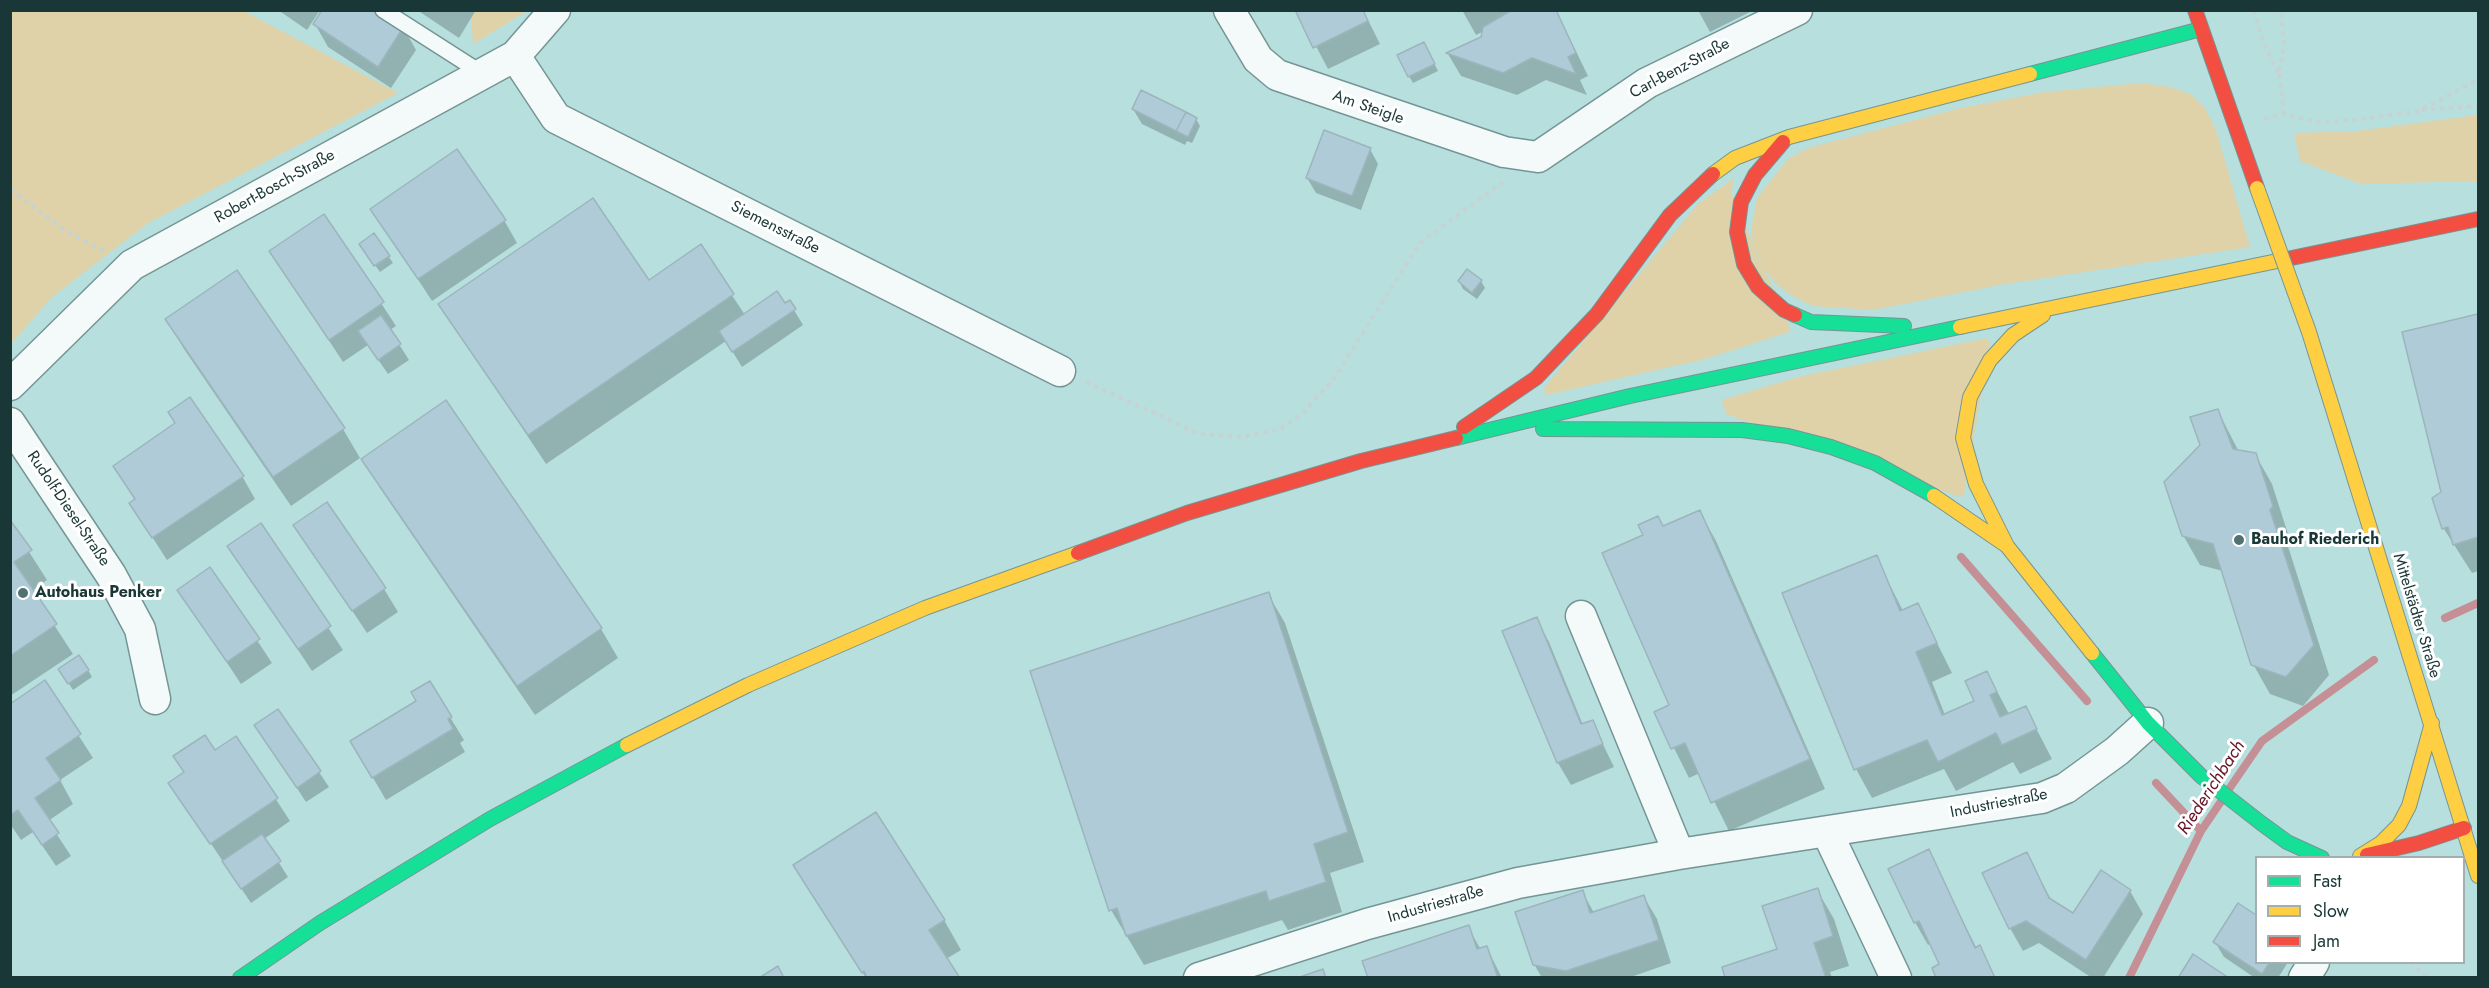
<!DOCTYPE html>
<html>
<head>
<meta charset="utf-8">
<style>
  body { margin:0 }
  #map { position:relative; width:2489px; height:988px; overflow:hidden; background:#b7dfde; font-family:Jost,sans-serif }
  canvas { display:block }
  .frame { position:absolute; inset:0; border:12px solid #193736; pointer-events:none }
  .legend { position:absolute; left:2255px; top:856px; width:210px; height:108px; box-sizing:border-box; background:#fff; border:2px solid #a3afaf; margin:0; padding:8px 10px; list-style:none; font-size:18px; color:#193736 }
  .legend li { display:flex; align-items:center; gap:12px; height:30px }
  .legend b { width:30px; border:2px solid #a3afaf }
</style>
</head>
<body>
<div id="map">
<canvas width="2489" height="988"></canvas>
<div class="frame"></div>
<ul class="legend">
<li><b style="height:8px;background:#16e098"></b>Fast</li>
<li><b style="height:8px;background:#ffcf43"></b>Slow</li>
<li><b style="height:8px;background:#f24e42"></b>Jam</li>
</ul>
</div>
<script>
const c = document.querySelector('canvas').getContext('2d');
c.lineJoin = 'round';
function paint(path, color) { c.fillStyle = color; c.fill(path, 'evenodd'); }
const poly = rows => new Path2D(rows.map(r => 'M' + r).join(''));
function strokePath(path, color, width, dash) { c.strokeStyle = color; c.lineWidth = width; c.lineCap = dash ? 'butt' : 'round'; c.setLineDash(dash || []); c.stroke(path); }
function write(font, color, halo, rows, align = 'center') {
  c.font = font + ' Jost,sans-serif'; c.lineWidth = 6; c.setLineDash([]); c.textBaseline = 'middle'; c.strokeStyle = halo; c.fillStyle = color; for (const [text, x, y, turn = 0] of rows) {
    c.save(); c.translate(x, y); c.rotate((+turn || 0) * Math.PI / 180); c.textAlign = isNaN(turn) ? turn : align; if (halo) c.strokeText(text, 0, 0); c.fillText(text, 0, 0); c.restore();
  }
}
const green = poly([
  [11,10,244,11,398,93,148,223,52,297,11,344],
  [476,10,527,10,527,11,473,44,471,17],
  [2142,83,2170,87,2190,94,2205,108,2216,130,2250,247,2005,284,1873,310,1813,306,1794,297,1777,285,1764,269,1755,251,1751,230,1757,198,1788,159,1808,148,1960,108,2045,92],
  [2478,115,2478,181,2361,184,2300,161,2294,133,2357,131],
  [1734,178,1731,193,1790,328,1789,332,1705,359,1546,395,1544,388,1698,204],
  [1987,338,1990,343,1964,494,1960,497,1726,414,1722,400,1798,377]
]);
const shadow = poly([
  [278,10,320,10,307,30],
  [417,10,476,10,459,38],
  [1297,10,1363,10,1380,44,1328,69],
  [1462,10,1556,10,1588,76,1580,80,1587,95,1546,80,1517,95,1461,76,1448,54,1482,38,1484,31,1476,35],
  [1698,10,1754,10,1710,32],
  [315,24,403,27,416,50,391,88,328,47],
  [1428,51,1438,71,1413,83,1409,76],
  [1133,109,1196,119,1200,126,1192,143,1187,141,1185,145,1142,124],
  [1370,149,1378,164,1361,210,1316,193,1307,178],
  [372,209,504,220,517,243,432,301],
  [324,216,396,326,390,330,409,360,388,374,368,345,343,362,271,252],
  [700,247,745,315,785,305,794,310,803,325,742,367,726,341,546,464,440,304,649,282],
  [365,251,388,256,393,263,380,272],
  [236,272,343,429,360,458,291,506,184,349,167,319],
  [1459,281,1481,281,1485,288,1477,299,1463,289],
  [2478,315,2478,571,2472,573,2444,529,2434,498,2442,493,2404,333],
  [2218,411,2239,452,2255,454,2272,484,2289,537,2286,540,2329,675,2303,706,2270,694,2253,664,2223,571,2200,565,2183,535,2202,445],
  [363,459,601,629,618,658,535,715,380,488],
  [115,466,242,476,255,499,167,560,131,504,136,500],
  [1700,512,1716,541,1825,789,1729,831,1700,773,1689,778,1656,712,1671,706,1663,528],
  [10,522,47,580,32,591,73,654,10,696],
  [260,525,343,650,312,671,229,546],
  [295,525,384,589,398,612,367,633],
  [1876,557,1903,611,1918,605,1952,673,1932,682,1945,715,1976,702,1987,672,2009,714,2025,707,2052,759,2020,774,2013,762,1956,791,1944,769,1872,798,1856,769],
  [210,569,272,663,241,684,179,590],
  [1268,594,1285,623,1364,862,1330,873,1342,912,1288,930,1282,920,1144,965,1111,910],
  [1536,619,1549,642,1583,725,1592,722,1614,767,1571,785,1558,763],
  [88,670,92,677,73,690,64,676],
  [45,683,93,758,60,780,73,804,48,821,71,856,56,866,33,832,21,840,10,824,10,706],
  [429,683,464,740,460,743,465,752,386,800,352,742,418,702],
  [278,711,329,787,306,802,256,726],
  [236,738,290,821,264,839,288,877,251,903,170,783],
  [1928,851,1977,949,1979,947,1996,978,1938,978,1941,965,1931,943,1928,945,1915,922],
  [2026,854,2052,901,2074,916,2101,872,2130,891,2143,914,2103,978,2092,978,2039,943,2023,951,2010,928],
  [795,865,944,920,961,950,946,959,958,978,866,978],
  [1817,890,1834,919,1849,966,1830,972,1832,978,1727,978,1778,950],
  [1582,891,1594,913,1644,897,1657,919,1671,963,1628,978,1542,978,1534,964],
  [2239,905,2256,917,2256,962,2288,962,2278,978,2255,978,2224,957,2215,942],
  [1468,927,1481,950,1487,948,1502,978,1369,978]
]);
const stream = poly([
  [1961,557,2087,701],
  [2445,618,2478,603],
  [2156,783,2201,831],
  [2229,789,2262,741,2374,660],
  [2129,978,2201,831,2222,800]
]);
const building = poly([
  [322,10,381,10,404,26,378,67,313,24,322,10],
  [1295,10,1363,10,1368,21,1313,48,1295,10],
  [1512,10,1556,10,1576,53,1568,57,1576,74,1532,58,1503,73,1446,53,1481,37,1483,27,1512,10],
  [1424,42,1435,64,1408,77,1397,55,1424,42],
  [1141,90,1186,112,1176,131,1132,109,1141,90],
  [1186,112,1197,118,1188,137,1176,131,1186,112],
  [1324,130,1371,148,1352,196,1306,178,1324,130],
  [457,149,506,220,418,279,370,209,457,149],
  [593,198,649,280,701,244,734,294,528,435,438,304,593,198],
  [324,214,384,302,329,340,269,251,324,214],
  [374,233,390,256,374,266,359,244,374,233],
  [1467,269,1482,280,1472,293,1458,281,1467,269],
  [237,270,345,428,273,477,165,319,237,270],
  [777,291,785,303,790,300,796,309,732,352,719,331,777,291],
  [2478,314,2478,537,2453,545,2448,527,2442,529,2432,498,2441,492,2402,332,2478,314],
  [381,315,401,344,378,360,358,331,381,315],
  [190,397,244,476,152,538,129,503,135,499,113,466,175,423,168,412,190,397],
  [446,400,602,628,517,686,361,459,446,400],
  [2218,409,2233,449,2256,453,2273,506,2270,510,2314,645,2286,677,2251,665,2213,544,2182,536,2164,482,2200,445,2190,417,2218,409],
  [327,502,386,588,352,611,293,525,327,502],
  [1700,510,1810,759,1711,803,1685,743,1671,749,1654,712,1669,705,1602,553,1643,535,1638,525,1658,516,1663,526,1700,510],
  [10,520,32,550,14,562,57,624,10,656,10,520],
  [261,523,331,626,298,649,227,546,261,523],
  [1877,555,1900,611,1918,603,1937,643,1916,652,1942,715,1974,701,1965,681,1987,671,1997,692,1990,695,2000,717,2026,706,2037,729,2002,745,1996,733,1938,762,1927,740,1854,770,1782,593,1877,555],
  [210,567,260,639,227,662,177,590,210,567],
  [1269,592,1348,832,1314,844,1326,882,1269,901,1266,891,1126,936,1117,908,1109,911,1030,671,1269,592],
  [1537,617,1581,724,1593,720,1603,744,1557,763,1502,631,1537,617],
  [79,655,89,670,68,684,58,669,79,655],
  [45,680,81,734,46,758,61,780,35,798,59,833,42,845,18,810,10,815,10,704,45,680],
  [430,681,452,717,448,719,453,729,372,778,350,741,416,701,411,692,430,681],
  [278,709,321,771,297,788,254,725,278,709],
  [205,735,215,750,236,736,278,798,210,844,168,783,184,772,173,756,205,735],
  [876,812,945,920,929,930,960,978,867,978,864,971,862,973,793,865,876,812],
  [262,834,281,861,241,889,222,861,262,834],
  [1929,849,1975,948,1980,945,1995,978,1936,978,1932,968,1939,964,1919,921,1914,923,1888,869,1929,849],
  [2027,852,2049,898,2073,913,2101,870,2131,890,2086,960,2026,921,2009,929,1982,873,2027,852],
  [1818,888,1833,936,1814,943,1826,978,1725,978,1722,967,1777,949,1762,906,1818,888],
  [1583,890,1590,913,1644,895,1659,940,1566,971,1533,965,1515,912,1583,890],
  [2238,903,2256,915,2256,962,2270,962,2262,974,2213,942,2238,903],
  [1469,925,1477,949,1487,946,1498,978,1368,978,1362,961,1469,925],
  [2193,954,2229,978,2178,978,2193,954],
  [778,966,784,978,759,978,778,966],
  [1323,969,1326,978,1297,978,1323,969]
]);
const path = poly([
  [2254,10,2263,42,2279,74,2284,45,2281,10],
  [2279,74,2284,114],
  [2422,110,2478,106],
  [2264,119,2284,114,2315,122,2355,120,2418,111,2478,80],
  [10,189,64,230,105,251],
  [1086,382,1200,434,1242,437,1278,430,1301,415,1335,377,1420,243,1503,182],
  [2410,962,2428,978]
]);
const lane = poly([
  [383,10,483,74]
]);
const street = poly([
  [1229,10,1258,59,1277,75,1504,152,1538,157,1647,83,1797,10],
  [515,56,556,118,1060,371],
  [10,385,132,265,515,56,555,10],
  [10,423,111,575,140,629,155,699],
  [1581,616,1679,854],
  [1827,832,1896,978],
  [1199,978,1367,924,1518,883,1679,854,2042,798,2066,788,2117,751,2148,723],
  [2304,978,2314,962]
]);
const fast = poly([
  [2030,74,2201,29],
  [1795,315,1811,322,1904,326],
  [1543,429,1742,430,1788,436,1831,447,1875,463,1934,496],
  [1456,438,1630,396,1960,327],
  [2092,653,2148,723],
  [2148,723,2202,777,2261,823,2287,842,2322,858],
  [240,978,320,923,490,819,627,745]
]);
const slow = poly([
  [1713,174,1735,158,1789,137,2030,74],
  [2043,315,2013,335,1990,360,1970,397,1963,438,1976,484,2007,546,2092,653],
  [1960,327,2282,260],
  [2309,332,2478,876],
  [1934,496,2007,546],
  [627,745,748,685,925,608,1078,553],
  [2360,856,2381,843,2399,825,2409,806,2432,723]
]);
const jam = poly([
  [2195,10,2257,188],
  [1783,142,1755,175,1741,202,1737,232,1744,264,1758,287,1784,310,1795,315],
  [2282,260,2478,219],
  [1464,427,1536,378,1597,314,1670,215,1713,174],
  [1078,553,1187,513,1361,461,1456,438],
  [2367,855,2419,843,2464,828]
]);
const slowBridge = poly([
  [2257,188,2309,332]
]);
const markers = [
  [2239,540,6,"#507271"],
  [23,593,6,"#507271"]
];
const streetNames = [
  ["Carl-Benz-Straße",1680,69,-28],
  ["Am Steigle",1368,108,19],
  ["Robert-Bosch-Straße",275,187,-29],
  ["Siemensstraße",775,228,27],
  ["Rudolf-Diesel-Straße",68,509,56],
  ["Mittelstädter Straße",2416,616,73],
  ["Industriestraße",1999,804,-11],
  ["Industriestraße",1436,905,-16]
];
const poiNames = [
  ["Bauhof Riederich",2251,540],
  ["Autohaus Penker",35,593]
];
const waterNames = [
  ["Riederichbach",2212,788,-57]
];
paint(green, '#dfd2a8');
paint(shadow, '#0003');
strokePath(stream, '#c49096', 8);
paint(building, '#aecbd7');
strokePath(building, '#9cb5bc', 1.5);
strokePath(lane, '#759594', 18);
strokePath(street, '#759594', 33);
strokePath(fast, '#759594', 16);
strokePath(slow, '#759594', 16);
strokePath(jam, '#759594', 16);
strokePath(path, '#c7d3d3', 4, [4.5, 4.5]);
strokePath(lane, '#f4fafa', 15);
strokePath(street, '#f4fafa', 30);
strokePath(fast, '#16e098', 14);
strokePath(slow, '#ffcf43', 14);
strokePath(jam, '#f24e42', 14);
strokePath(slowBridge, '#759594', 16, []);
strokePath(slowBridge, '#ffcf43', 14);
for (const [x, y, r, color] of markers) { const dot = new Path2D(); dot.arc(x, y, r, 0, 2 * Math.PI); c.fillStyle = color; c.fill(dot); strokePath(dot, '#fff', 2); }
write('16px', '#193736', '#fff', streetNames);
write('bold 16px', '#193736', '#fff', poiNames, 'left');
write('italic 18px', '#681426', '#fff', waterNames);
</script>
</body>
</html>
